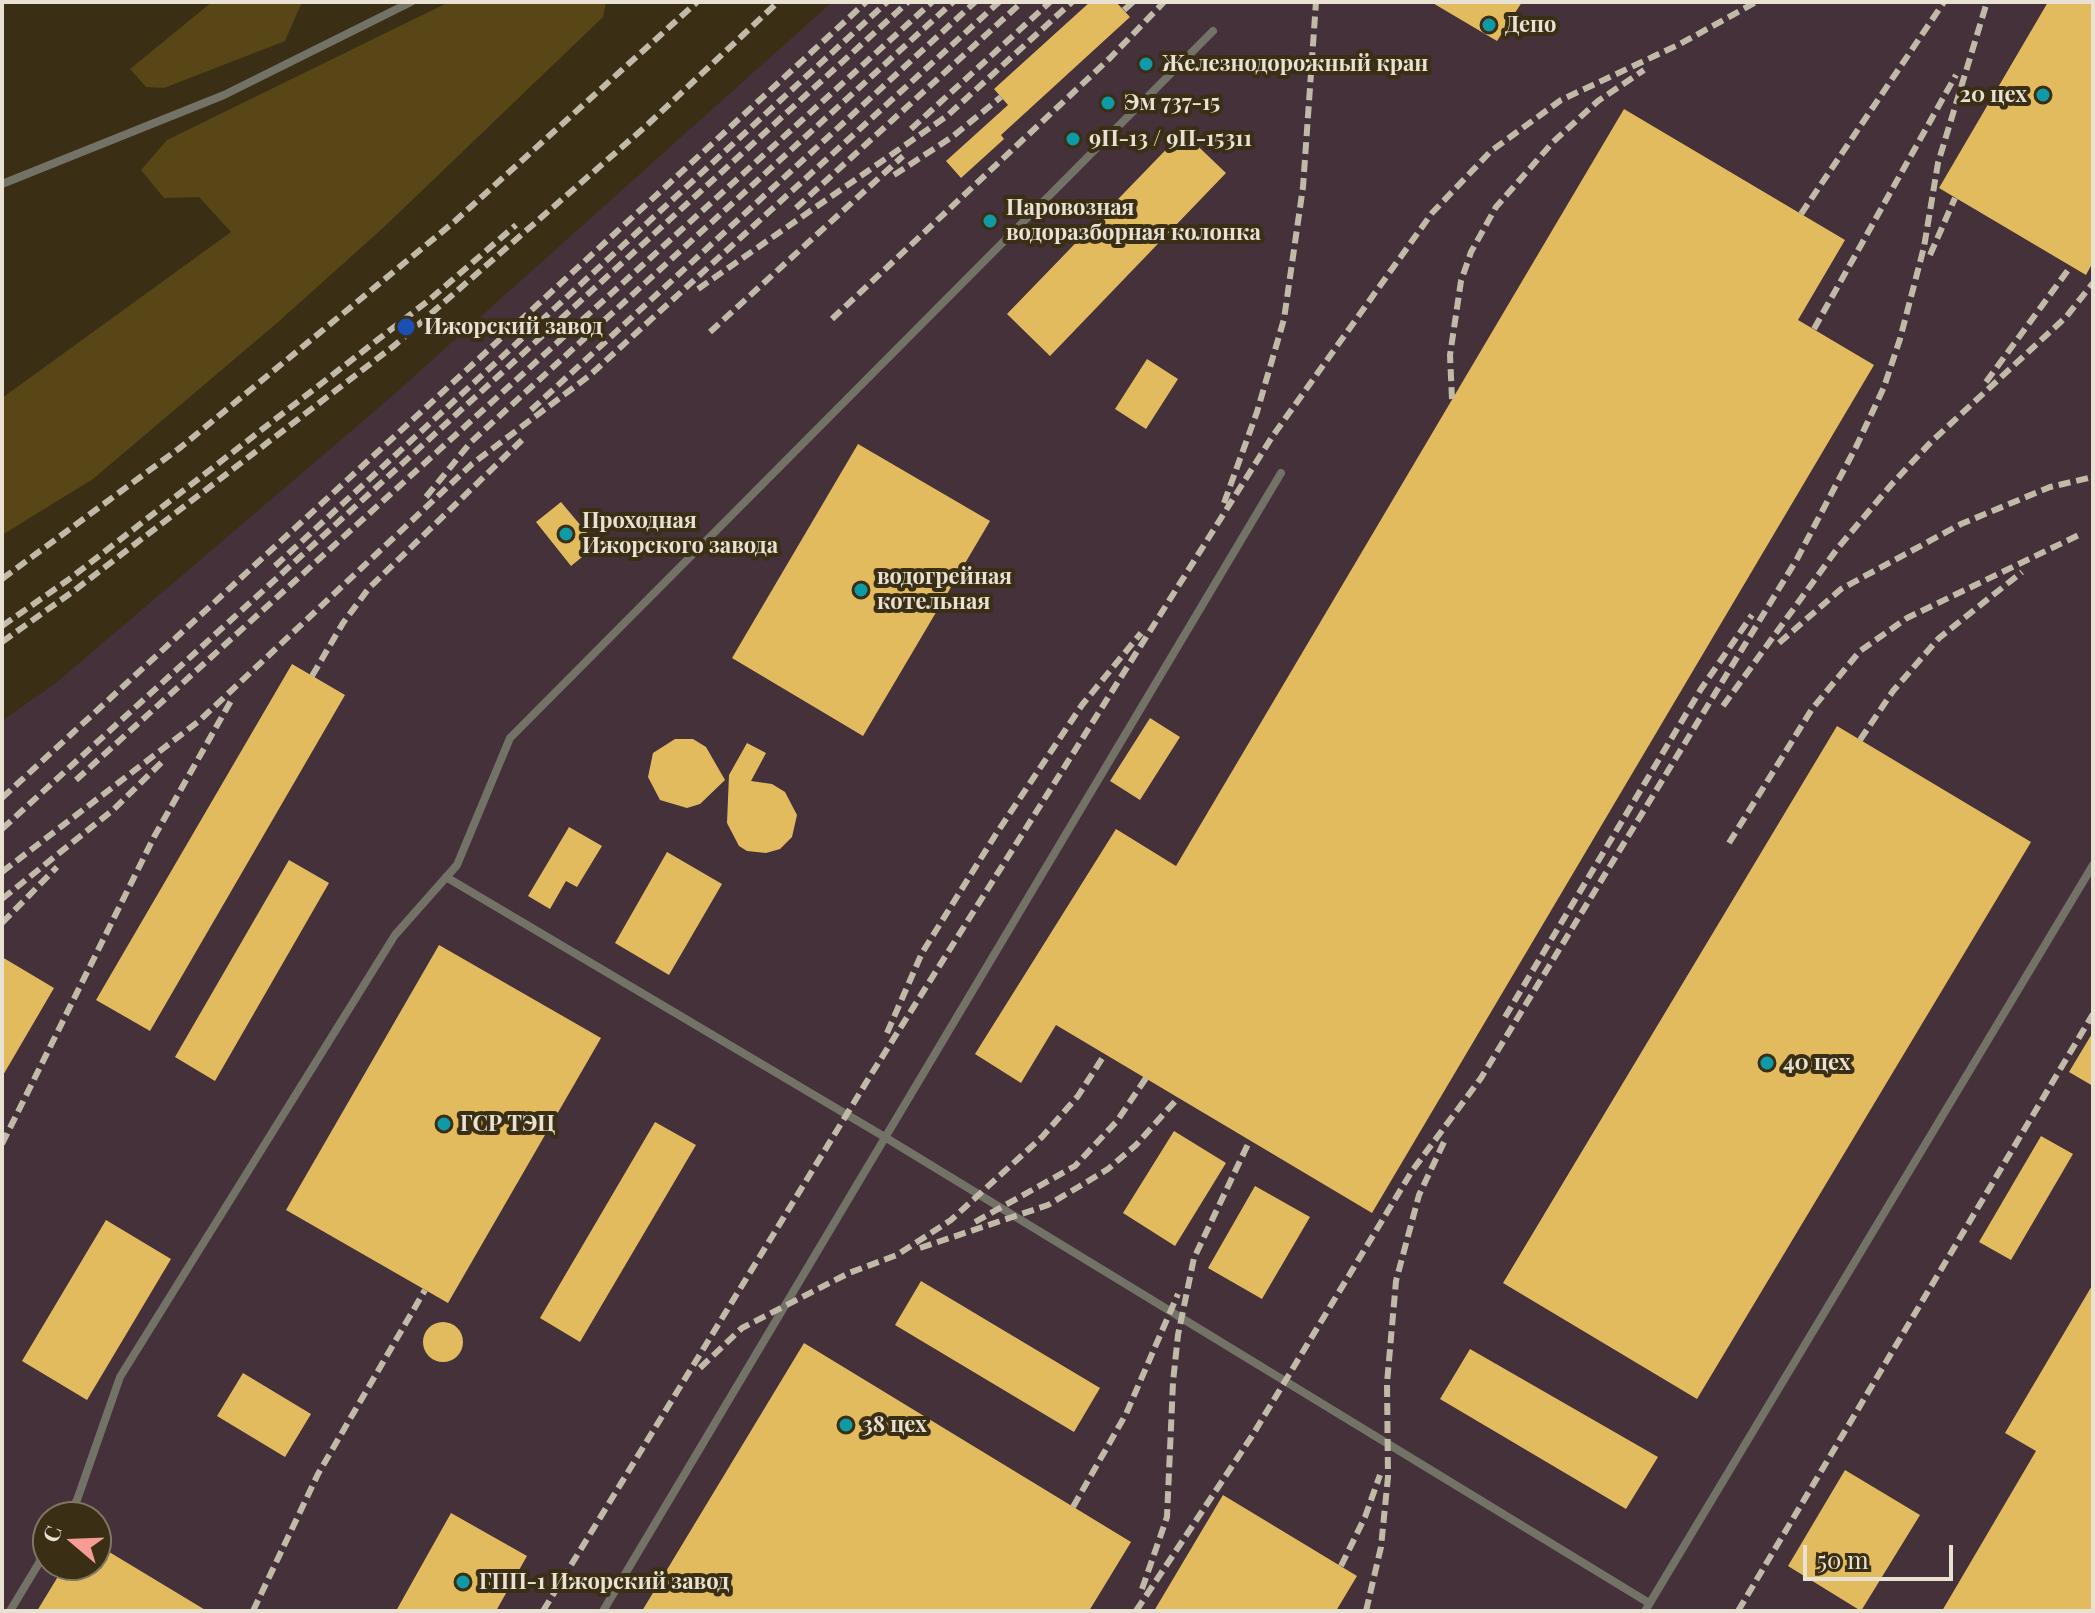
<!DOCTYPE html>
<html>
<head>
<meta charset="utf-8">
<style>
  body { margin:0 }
  #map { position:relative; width:2095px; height:1613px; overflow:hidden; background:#3a2e15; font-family:"Playfair Display",serif }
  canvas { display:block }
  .frame { position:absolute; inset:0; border:4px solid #e9e2d3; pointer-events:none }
  .north { position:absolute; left:32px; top:1501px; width:80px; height:80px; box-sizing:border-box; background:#3a2e15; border:2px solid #807661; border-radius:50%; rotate:289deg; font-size:22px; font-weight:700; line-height:32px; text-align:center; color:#e9e2d3 }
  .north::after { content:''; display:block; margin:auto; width:28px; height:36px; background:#f59c95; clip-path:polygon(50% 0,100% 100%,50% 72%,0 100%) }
  .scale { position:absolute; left:1803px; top:1545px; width:150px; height:36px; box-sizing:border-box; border:4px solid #e9e2d3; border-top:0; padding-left:10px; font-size:24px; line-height:28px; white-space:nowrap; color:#e9e2d3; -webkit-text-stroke:6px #3a2e15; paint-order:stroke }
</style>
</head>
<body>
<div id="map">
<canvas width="2095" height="1613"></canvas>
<div class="frame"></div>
<div class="north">С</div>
<div class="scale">50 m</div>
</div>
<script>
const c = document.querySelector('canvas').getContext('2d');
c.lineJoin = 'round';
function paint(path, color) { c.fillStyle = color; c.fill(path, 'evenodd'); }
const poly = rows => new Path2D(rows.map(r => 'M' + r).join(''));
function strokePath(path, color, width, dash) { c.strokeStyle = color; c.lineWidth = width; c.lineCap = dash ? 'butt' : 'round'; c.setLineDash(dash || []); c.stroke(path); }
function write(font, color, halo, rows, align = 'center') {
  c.font = font + ' "Playfair Display",serif'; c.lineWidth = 8; c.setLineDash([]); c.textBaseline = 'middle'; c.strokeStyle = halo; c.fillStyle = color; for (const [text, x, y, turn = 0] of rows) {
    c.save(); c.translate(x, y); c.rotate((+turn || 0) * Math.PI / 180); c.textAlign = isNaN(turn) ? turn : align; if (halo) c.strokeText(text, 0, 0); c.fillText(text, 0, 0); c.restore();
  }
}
const industrial = poly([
  [832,2,2093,2,2093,1611,2,1611,2,721,57,682,383,404],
  [48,1517,96,1517,96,1565,48,1565]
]);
const green = poly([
  [212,2,302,2,285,41,164,88,146,87,130,69],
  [449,2,606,2,603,17,383,228,277,323,93,479,2,535,2,398,231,232,199,197,164,198,141,170,167,140]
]);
const building = poly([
  [1090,2,1116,2,1130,17,1001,135,1004,139,961,178,946,161,1008,105,994,89],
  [1431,2,1522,2,1497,41],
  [2048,2,2093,2,2093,262,2086,275,1939,188],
  [1624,109,1845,240,1798,320,1874,365,1372,1213,1056,1025,1021,1083,975,1054,1116,829,1176,866],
  [1183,132,1226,173,1050,356,1007,314],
  [1147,359,1178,379,1146,429,1115,409],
  [858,444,990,521,863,736,732,658],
  [561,502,597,545,571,566,536,522],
  [292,664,345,695,150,1031,96,1000],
  [1150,718,1180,737,1140,800,1110,781],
  [1837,726,2031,842,1697,1399,1503,1283],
  [675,739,693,739,706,747,725,780,700,804,687,808,660,800,648,777,653,753],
  [747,743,766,753,751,781,772,784,785,792,797,815,792,837,780,849,766,853,747,851,739,846,727,823,729,775],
  [569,827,602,846,577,887,566,881,550,909,528,896],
  [667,852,722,884,669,975,615,943],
  [289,860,329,883,215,1081,175,1057],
  [439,945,601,1038,448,1303,286,1210],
  [2,957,54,988,2,1077],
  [2093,1032,2093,1086,2069,1072],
  [655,1122,696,1145,580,1342,540,1318],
  [1174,1131,1226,1163,1175,1246,1123,1213],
  [2041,1136,2073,1154,2011,1260,1979,1242],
  [1255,1186,1310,1217,1262,1299,1208,1268],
  [106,1220,171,1259,87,1400,22,1361],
  [921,1281,1100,1388,1074,1432,895,1325],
  [2093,1284,2093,1611,1942,1611,2036,1451,2005,1433],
  '423 1342a20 20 0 1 1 40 0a20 20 0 1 1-40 0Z',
  [804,1343,1131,1542,1089,1611,642,1611],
  [1470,1349,1658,1457,1626,1509,1440,1399],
  [243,1373,311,1414,285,1457,217,1416],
  [1845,1470,1920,1515,1861,1611,1788,1566],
  [1223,1495,1357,1576,1336,1611,1154,1611],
  [451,1513,527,1556,496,1611,396,1611],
  [96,1544,207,1611,37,1611,65,1565,96,1565]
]);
const service = poly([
  [2,184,224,95,411,2],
  [446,877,883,1136,1649,1603],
  [67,1517,77,1500,120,1377,395,935,457,865,510,738,1213,31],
  [10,1611,48,1548],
  [603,1611,1281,473],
  [1645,1611,2093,865]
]);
const rail = poly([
  [1124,10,1133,2],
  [911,129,1050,2],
  [894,175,952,137,1001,97],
  [796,208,1022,2],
  [1801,214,1944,2],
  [1930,255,1955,198],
  [698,289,947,116,1072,2],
  [832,319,1110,58,1164,2],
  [1814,329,1956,75],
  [710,332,903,156],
  [1986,382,2071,266],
  [1452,399,1450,355,1461,281,1471,252,1496,207,1553,142,1598,101,1644,70],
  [531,410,975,2],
  [426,497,471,442,953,2],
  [1224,503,1257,412,1284,319,1303,187,1316,2],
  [275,566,887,2],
  [2,579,181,447,454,222,697,2],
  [2,626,68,580,429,300,516,225],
  [2,642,75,590,395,345,645,127,778,2],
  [1779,643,1841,589,1961,524,2050,487,2093,477],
  [312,676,343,623,369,588,522,440],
  [1723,706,1837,549,1891,485,1931,442,2066,317,2093,283],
  [1860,740,1893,691,1939,638,2022,572],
  [76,780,932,2],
  [2,798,866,2],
  [2,829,908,2],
  [1729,843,1812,709,1860,651,1907,618,2083,533],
  [2,872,199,721,472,464,589,376,999,2],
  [2,899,113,810,164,760],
  [2,923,57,867],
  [1505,1017,1701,689,1752,615],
  [887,1033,922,953,996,834,1082,705,1141,633],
  [2,1144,154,837,232,699],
  [975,1222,1075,1166,1117,1121,1146,1078],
  [920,1248,1048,1205,1080,1186,1108,1169,1136,1145,1178,1098],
  [700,1368,742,1328,849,1273,897,1255,951,1220,1042,1137,1078,1096,1105,1054],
  [1073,1507,1126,1414,1178,1294],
  [1341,1566,1365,1517,1380,1475],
  [1142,1589,1167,1517,1173,1382,1178,1335,1194,1258,1250,1140],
  [253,1611,318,1474,425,1290],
  [543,1611,872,1073,1272,437,1432,213,1491,151,1561,100,1680,44,1756,2],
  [1136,1611,1252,1436,1412,1171,1481,1078,1797,559,1857,445,1884,387,1900,339,1924,247,1938,163,1987,2],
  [1366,1611,1381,1547,1388,1477,1387,1383,1396,1281,1419,1195,1444,1142],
  [1738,1611,2093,1014]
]);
const markers = [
  [1489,25,8,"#0f9aa8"],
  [1146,64,8,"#0f9aa8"],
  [2043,95,8,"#0f9aa8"],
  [1108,103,8,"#0f9aa8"],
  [1073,139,8,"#0f9aa8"],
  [990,221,8,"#0f9aa8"],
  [406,327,10,"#1a4fb4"],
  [566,534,8,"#0f9aa8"],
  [861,590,8,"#0f9aa8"],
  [1767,1063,8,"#0f9aa8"],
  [444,1124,8,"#0f9aa8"],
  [846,1425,8,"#0f9aa8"],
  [463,1582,8,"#0f9aa8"]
];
const poiNames = [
  ["Депо",1505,25],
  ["Железнодорожный кран",1162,64],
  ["20 цех",2027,95,"right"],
  ["Эм 737-15",1124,103],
  ["9П-13 / 9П-15311",1089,139],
  ["Паровозная",1006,208],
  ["водоразборная колонка",1006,233],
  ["Ижорский завод",424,327],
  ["Проходная",582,521],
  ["Ижорского завода",582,546],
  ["водогрейная",877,577],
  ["котельная",877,602],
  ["40 цех",1783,1063],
  ["ГСР ТЭЦ",460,1124],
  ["38 цех",862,1425],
  ["ГПП-1 Ижорский завод",479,1582]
];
paint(industrial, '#44313a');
paint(green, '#594616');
paint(building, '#e3bb5f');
strokePath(service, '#727366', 8);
strokePath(rail, '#c2baa9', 6, [12, 6]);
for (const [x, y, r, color] of markers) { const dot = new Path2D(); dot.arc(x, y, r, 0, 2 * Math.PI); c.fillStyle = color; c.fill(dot); strokePath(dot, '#3a2e15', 3); }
write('bold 22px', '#e9e2d3', '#3a2e15', poiNames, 'left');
</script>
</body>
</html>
